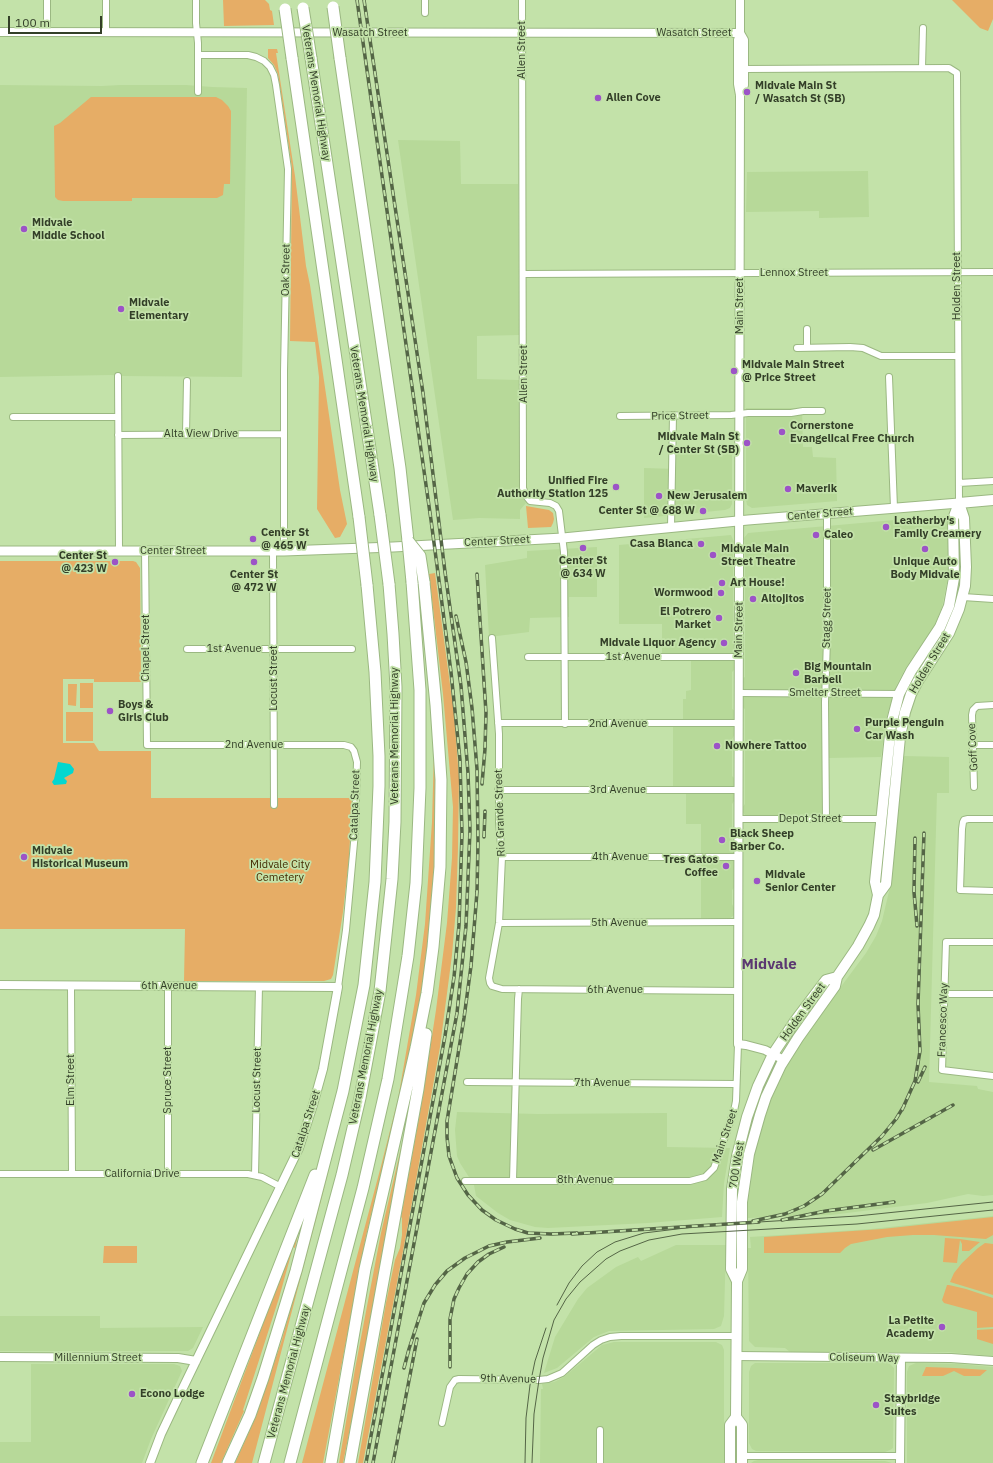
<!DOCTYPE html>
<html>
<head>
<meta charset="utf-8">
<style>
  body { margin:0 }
  #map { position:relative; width:993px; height:1463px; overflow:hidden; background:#c3e2a9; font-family:"IBM Plex Sans",sans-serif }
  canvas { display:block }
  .scale { position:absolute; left:8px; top:16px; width:94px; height:18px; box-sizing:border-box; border:2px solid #333f28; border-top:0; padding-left:5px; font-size:12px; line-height:14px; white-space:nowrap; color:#333f28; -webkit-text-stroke:3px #c3e2a9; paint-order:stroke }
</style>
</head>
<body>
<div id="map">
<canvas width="993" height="1463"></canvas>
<div class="scale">100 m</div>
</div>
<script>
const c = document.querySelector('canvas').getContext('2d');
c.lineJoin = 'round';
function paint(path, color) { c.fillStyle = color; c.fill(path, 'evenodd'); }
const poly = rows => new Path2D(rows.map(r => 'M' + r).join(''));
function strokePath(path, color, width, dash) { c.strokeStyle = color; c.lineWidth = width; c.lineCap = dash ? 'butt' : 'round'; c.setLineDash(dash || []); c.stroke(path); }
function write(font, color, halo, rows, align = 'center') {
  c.font = font + ' "IBM Plex Sans",sans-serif'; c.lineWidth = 3.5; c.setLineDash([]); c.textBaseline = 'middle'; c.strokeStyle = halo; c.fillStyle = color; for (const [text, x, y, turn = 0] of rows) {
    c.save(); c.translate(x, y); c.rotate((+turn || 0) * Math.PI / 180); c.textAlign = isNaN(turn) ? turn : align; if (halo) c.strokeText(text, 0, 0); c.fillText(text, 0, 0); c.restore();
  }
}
const built = poly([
  [0,85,102,86,120,85,186,85,212,87,247,88,242,377,123,376,111,375,0,377],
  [398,140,460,141,461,184,518,184,519,335,477,336,477,379,519,380,519,486,520,495,526,503,520,510,520,519,479,518,453,520],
  [868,171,869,217,819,218,819,211,746,212,747,172],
  [746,408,802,408,803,447,812,447,813,457,836,458,837,501,752,508,747,505,746,500],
  [732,453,732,504,730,508,725,510,644,518,644,468,676,469,676,454],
  [940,516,946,517,948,520,949,572,942,607,935,625,905,669,896,686,886,719,881,757,829,758,829,816,745,815,742,811,742,808,745,804,745,709,742,707,742,679,745,677,745,546,744,538,748,533],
  [731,535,734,542,733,546,733,641,735,645,735,669,732,672,732,709,735,711,735,734,732,739,732,776,734,778,734,801,732,804,732,842,734,847,734,888,732,890,732,904,734,908,734,914,733,916,729,919,701,918,701,824,686,824,686,793,673,793,673,719,683,719,683,699,686,699,686,691,691,690,691,661,662,661,662,624,619,624,619,545],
  [597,547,597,597,569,597,569,617,530,618,529,632,489,637,485,565,527,558,527,551],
  [903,756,949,757,949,793,937,793,929,1082,977,1086,978,1089,993,1092,993,1195,983,1196,968,1194,927,1203,831,1215,748,1218,748,1190,756,1147,766,1110,773,1094,790,1059,808,1031,866,953,876,936,882,921,891,883],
  [457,1112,538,1114,667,1113,667,1147,730,1148,724,1183,722,1217,648,1223,548,1228,535,1227,510,1220,498,1213,476,1196,474,1185,460,1163,457,1156,455,1130],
  [993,1216,993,1356,948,1352,790,1352,785,1348,755,1347,749,1341,748,1248,751,1248,750,1237,871,1229],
  [676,1245,726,1245,724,1316,721,1326,714,1329,609,1331,594,1337,557,1368,544,1373,555,1337,578,1299,587,1288,616,1267,638,1257,641,1261],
  [0,1316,100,1316,100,1328,203,1327,193,1348,188,1351,0,1351],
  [614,1342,716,1342,722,1345,724,1350,724,1463,540,1463,541,1389,543,1389,542,1384,554,1382,564,1377,602,1345],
  [755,1363,886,1363,890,1364,894,1368,894,1372,893,1448,890,1450,885,1452,756,1451,752,1449,749,1443,749,1372,751,1366],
  [916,1363,959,1364,993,1367,993,1463,907,1463,907,1372,909,1366],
  [31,1364,174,1364,180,1366,182,1371,151,1439,142,1463,0,1463,0,1442,31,1442],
  [758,1460,885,1461,892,1463,751,1463,754,1461]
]);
const green = poly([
  [223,0,265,0,269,4,270,10,272,11,274,25,224,26],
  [952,0,993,0,993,19,988,31,980,28],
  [268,49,277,49,278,53,276,53,295,176,306,266,310,285,340,490,347,524,340,537,335,538,317,509,319,377,315,342,290,341,292,168,278,74,274,65,268,58],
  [91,97,216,97,222,100,228,106,231,111,231,117,230,184,224,184,223,195,217,198,132,198,132,201,63,201,58,200,55,197,55,193,54,126,60,123],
  [526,506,549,510,553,513,554,519,553,523,551,527,528,528],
  [0,561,133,561,136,562,140,568,141,682,94,682,94,679,63,679,63,743,94,743,99,751,151,751,151,798,352,798,349,859,343,912,333,975,331,979,324,981,184,981,185,929,0,929],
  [435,573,454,714,459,778,458,848,456,908,452,955,440,1047,407,1230,363,1463,358,1463,386,1303,395,1260,400,1248,402,1235,402,1218,401,1217,422,1101,436,1010,447,923,452,858,453,807,443,694,429,574],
  [80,683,93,683,93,708,80,708],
  [68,684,77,684,76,706,68,705],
  [66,712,93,712,93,741,66,741],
  [434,751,437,772,436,886,420,1015,366,1236,323,1463,302,1463,381,1166,398,1099,416,995,425,924,432,822],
  [409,1114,362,1370,343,1463,339,1463,355,1369,381,1233],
  [330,1166,252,1463,235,1463,253,1423,281,1343],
  [993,1217,993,1235,986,1239,934,1235,913,1235,887,1237,851,1244,845,1248,840,1253,764,1253,764,1237,882,1229],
  [300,1225,295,1248,293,1247,292,1251,279,1298,243,1410,244,1411,221,1463,211,1463],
  [945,1238,960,1239,980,1242,969,1251,962,1251,962,1244,960,1240,957,1263,943,1262],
  [985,1243,993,1244,993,1295,950,1282,954,1273,962,1263,978,1248],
  [104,1246,137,1246,137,1263,103,1263],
  [947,1285,949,1285,966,1289,993,1298,993,1327,977,1328,977,1312,944,1303,942,1300],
  [993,1329,993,1344,977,1339,977,1330],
  [926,1367,955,1368,987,1370,980,1376,964,1376,954,1371,943,1376,922,1376]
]);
const water = poly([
  [58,762,70,764,74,769,73,773,64,778,67,781,66,784,54,785,52,782,54,779]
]);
const minor = poly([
  [47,0,47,32],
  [106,0,106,32],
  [196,0,196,23,198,43,198,92],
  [425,0,425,13],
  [522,0,523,488,526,496,530,501,550,503,556,506,559,511,564,552,565,724],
  [198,55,248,55,256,57,264,61,270,67,274,75,276,85,288,169,284,371,284,551],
  [922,68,923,28],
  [744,69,949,68,957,73,959,503],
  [523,274,993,272],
  [807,329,807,347],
  [797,348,850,347,863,348,881,356,957,356],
  [118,376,119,550],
  [889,377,894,508],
  [620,416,731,415,748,413,791,413,803,411,822,411],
  [13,417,118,417],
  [186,434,187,381],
  [118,435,284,434],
  [959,483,993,481],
  [671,528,673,415],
  [145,550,147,745,344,745,351,747,354,751,357,762,355,832,346,930,338,987],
  [273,551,274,805],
  [963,597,993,599],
  [492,638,499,734,499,823,502,857,499,923,489,978,490,983,492,986,502,989,738,991],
  [187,649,352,649],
  [528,657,739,657],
  [738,693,901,694],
  [498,723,738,723],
  [973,745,993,745],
  [974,787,972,715,973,710,977,706,993,705],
  [498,790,738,790],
  [738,819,881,819],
  [826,819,825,702,827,639,827,514],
  [993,819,968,819,964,820,963,822,962,829,960,890,993,891],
  [502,857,738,857],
  [499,923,738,922],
  [993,942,946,942,942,1070,993,1076],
  [71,986,72,1174],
  [168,986,168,1174],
  [944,994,993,994],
  [467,1082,736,1084],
  [0,1174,248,1174,262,1177,281,1187],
  [255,1175,259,986],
  [513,1180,518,999,519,989],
  [465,1181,690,1181,705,1177,714,1168,734,1111,736,1101,738,1044],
  [442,1423,450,1387,455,1380,459,1379,539,1380,548,1379,562,1373,593,1345,601,1340,610,1337,621,1336,736,1336],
  [600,1430,600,1463],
  [742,1456,900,1456]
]);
const tertiary = poly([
  [740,0,740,33,738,40,738,84,740,95,738,1044,746,1045,765,1050,784,1060],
  [0,32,740,33],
  [740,95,744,85,744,40,740,33],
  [0,985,338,987,323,1069,313,1105,299,1148,180,1394,161,1434,150,1463],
  [736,1356,951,1358,993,1361],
  [0,1357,178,1358,196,1361],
  [900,1463,901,1358]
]);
const secondary = poly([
  [0,551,284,551,393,547,563,538,748,520,959,503]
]);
const primary = poly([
  [959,503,993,500],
  [878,895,875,882,891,725,899,694,911,671,940,627,949,606,954,578,953,519,959,503],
  [737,1281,731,1269,732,1189,737,1156,747,1117,758,1086,773,1054,795,1021,826,980,837,977],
  [730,1463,730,1425,736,1417],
  [742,1463,742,1425,736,1417,737,1281,742,1269,742,1202,749,1154,760,1115,766,1097,781,1065,798,1038,835,986,837,977,858,946,869,926,874,915,878,895,886,884,900,737,905,712,911,694,918,681,949,633,959,609,965,586,966,567,964,518,959,503]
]);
const motorway = poly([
  [292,58,359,517],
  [311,58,380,515],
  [340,58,400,468,408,541],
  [202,1463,315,1175],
  [228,1463,250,1415,263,1378,296,1271,343,1091,364,985,375,882,379,786,379,756,375,672,367,585],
  [264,1463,342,1175,360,1098,380,991,392,879,395,822,396,687,393,634,389,584],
  [290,1463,363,1188,388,1079,408,956,416,883,420,788,420,690,412,582],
  [331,1463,365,1269,416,1048,427,993,433,947,440,867,441,780,436,705,424,582],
  [350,1463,418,1089,426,1034]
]);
const tram = poly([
  [759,1222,857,1216,993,1202],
  [557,1305,569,1283,582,1266,597,1252,615,1242,644,1233,710,1225],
  [525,1463,526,1418,530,1385,535,1361,546,1328],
  [532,1463,534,1414,539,1380,543,1358,554,1320,566,1299,580,1282,606,1259,620,1251,649,1240,682,1234,857,1224,993,1210]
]);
const rail = poly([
  [357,0,431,520,451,672,460,760,462,834,459,925,454,977,445,1036,366,1463],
  [364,0,423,393,445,572,461,686,468,773,470,830,466,926,457,1013,373,1463],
  [477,574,486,713,485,749,482,784],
  [456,616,466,662,472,708,477,769,478,842,477,892,471,966,464,1018,447,1121,447,1137,449,1156,457,1178,468,1195,482,1210,496,1220,515,1229,528,1233,551,1234,577,1233],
  [484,837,485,811],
  [915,838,914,892,917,926],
  [918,1082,925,1067],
  [902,1110,915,1081,920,1051,918,1004,924,833],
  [873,1150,953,1105],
  [782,1220,826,1211,894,1202],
  [753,1221,785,1214,804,1206,822,1194,882,1136,896,1119,904,1106],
  [572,1234,759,1222],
  [450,1367,450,1319,454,1299,459,1288,467,1274,478,1262,489,1254,504,1247],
  [404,1368,409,1349,424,1303,435,1285,447,1271,465,1258,489,1246,507,1242,540,1238],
  [393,1463,417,1339]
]);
const motorwayBridge = poly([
  [333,7,340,58],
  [303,8,311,58],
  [285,9,292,58],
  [380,515,389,584],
  [359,517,367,585],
  [408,541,420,556,424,582],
  [408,541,412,582]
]);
const markers = [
  [747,92,4,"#9c53c7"],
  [598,98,4,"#9c53c7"],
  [24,229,4,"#9c53c7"],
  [121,309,4,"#9c53c7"],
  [734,371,4,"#9c53c7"],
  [782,432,4,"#9c53c7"],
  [747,443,4,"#9c53c7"],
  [616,487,4,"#9c53c7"],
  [788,489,4,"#9c53c7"],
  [659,496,4,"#9c53c7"],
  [703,511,4,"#9c53c7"],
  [886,527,4,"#9c53c7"],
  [816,535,4,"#9c53c7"],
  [253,539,4,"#9c53c7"],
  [701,544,4,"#9c53c7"],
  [583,548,4,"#9c53c7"],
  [925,549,4,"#9c53c7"],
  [713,555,4,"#9c53c7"],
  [115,562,4,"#9c53c7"],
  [254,562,4,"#9c53c7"],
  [722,583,4,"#9c53c7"],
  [721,593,4,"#9c53c7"],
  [753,599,4,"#9c53c7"],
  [719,618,4,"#9c53c7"],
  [724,643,4,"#9c53c7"],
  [796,673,4,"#9c53c7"],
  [110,711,4,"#9c53c7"],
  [857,729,4,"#9c53c7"],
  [717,746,4,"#9c53c7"],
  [722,840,4,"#9c53c7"],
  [24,857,4,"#9c53c7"],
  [726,866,4,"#9c53c7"],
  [757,881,4,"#9c53c7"],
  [942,1327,4,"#9c53c7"],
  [132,1394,4,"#9c53c7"],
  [876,1405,4,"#9c53c7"]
];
const streetNames = [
  ["Wasatch Street",370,33],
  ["Wasatch Street",694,33],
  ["Allen Street",522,50,-90],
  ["Veterans Memorial Highway",316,93,81],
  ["Oak Street",286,270,-89],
  ["Lennox Street",794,273],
  ["Holden Street",957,286,-90],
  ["Main Street",740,306,-90],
  ["Allen Street",524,374,-90],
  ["Veterans Memorial Highway",364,414,81],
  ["Price Street",680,416,-1],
  ["Alta View Drive",201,434],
  ["Center Street",820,514,-5],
  ["Center Street",497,541,-3],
  ["Center Street",173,551],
  ["Stagg Street",827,618,-89],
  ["Main Street",739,630,-89],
  ["Chapel Street",146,648,-90],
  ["1st Avenue",234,649],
  ["1st Avenue",633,657],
  ["Holden Street",930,663,-59],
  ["Locust Street",274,678,-90],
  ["Smelter Street",825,693],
  ["2nd Avenue",618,724],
  ["Veterans Memorial Highway",395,736,-90],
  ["2nd Avenue",254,745],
  ["Goff Cove",973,747,-93],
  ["3rd Avenue",618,790],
  ["Catalpa Street",355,805,-88],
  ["Rio Grande Street",500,813,-92],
  ["Depot Street",810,819],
  ["4th Avenue",620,857],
  ["5th Avenue",619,923],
  ["6th Avenue",169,986],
  ["6th Avenue",615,990],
  ["Holden Street",803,1012,-54],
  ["Francesco Way",943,1020,-88],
  ["Veterans Memorial Highway",366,1057,-79],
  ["Elm Street",71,1080,-90],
  ["Spruce Street",168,1080,-90],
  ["Locust Street",257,1080,-89],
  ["7th Avenue",602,1083],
  ["Catalpa Street",306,1124,-72],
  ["Main Street",725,1136,-71],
  ["700 West",737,1165,-81],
  ["California Drive",142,1174],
  ["8th Avenue",585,1180],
  ["Millennium Street",98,1358],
  ["Coliseum Way",864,1358,1],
  ["Veterans Memorial Highway",289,1372,-75],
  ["9th Avenue",508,1379,1]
];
const poiNames = [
  ["Midvale Main St",755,86],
  ["/ Wasatch St (SB)",755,99],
  ["Allen Cove",606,98],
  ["Midvale",32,223],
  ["Middle School",32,236],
  ["Midvale",129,303],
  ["Elementary",129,316],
  ["Midvale Main Street",742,365],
  ["@ Price Street",742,378],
  ["Cornerstone",790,426],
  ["Evangelical Free Church",790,439],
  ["Midvale Main St",739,437,"right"],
  ["/ Center St (SB)",739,450,"right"],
  ["Unified Fire",608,481,"right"],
  ["Authority Station 125",608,494,"right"],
  ["Maverik",796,489],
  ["New Jerusalem",667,496],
  ["Center St @ 688 W",695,511,"right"],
  ["Leatherby's",894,521],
  ["Family Creamery",894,534],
  ["Center St",261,533],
  ["@ 465 W",261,546],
  ["Caleo",824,535],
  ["Casa Blanca",693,544,"right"],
  ["Midvale Main",721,549],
  ["Street Theatre",721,562],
  ["Center St",107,556,"right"],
  ["@ 423 W",107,569,"right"],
  ["Center St",583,561,"center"],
  ["@ 634 W",583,574,"center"],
  ["Unique Auto",925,562,"center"],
  ["Body Midvale",925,575,"center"],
  ["Center St",254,575,"center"],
  ["@ 472 W",254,588,"center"],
  ["Art House!",730,583],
  ["Wormwood",713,593,"right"],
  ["Altojitos",761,599],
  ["El Potrero",711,612,"right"],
  ["Market",711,625,"right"],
  ["Midvale Liquor Agency",716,643,"right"],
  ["Big Mountain",804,667],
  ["Barbell",804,680],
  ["Boys &",118,705],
  ["Girls Club",118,718],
  ["Purple Penguin",865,723],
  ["Car Wash",865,736],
  ["Nowhere Tattoo",725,746],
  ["Black Sheep",730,834],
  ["Barber Co.",730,847],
  ["Midvale",32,851],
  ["Historical Museum",32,864],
  ["Tres Gatos",718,860,"right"],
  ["Coffee",718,873,"right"],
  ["Midvale",765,875],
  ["Senior Center",765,888],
  ["La Petite",934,1321,"right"],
  ["Academy",934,1334,"right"],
  ["Econo Lodge",140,1394],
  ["Staybridge",884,1399],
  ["Suites",884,1412]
];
const parkNames = [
  ["Midvale City",280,865],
  ["Cemetery",280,878]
];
const districtNames = [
  ["Midvale",769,965]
];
paint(built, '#b7d999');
paint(green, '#e6ad66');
paint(water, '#03d7d0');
strokePath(minor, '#9bb882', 8);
strokePath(tertiary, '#9bb882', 10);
strokePath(secondary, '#9bb882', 11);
strokePath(primary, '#9bb882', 12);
strokePath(motorway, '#9bb882', 13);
strokePath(minor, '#fff', 6);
strokePath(tertiary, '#fff', 8);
strokePath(secondary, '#fff', 9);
strokePath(primary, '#fff', 10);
strokePath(motorway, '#fff', 11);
strokePath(tram, '#546546', 1);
strokePath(rail, '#546546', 3.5);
strokePath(rail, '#c3e2a9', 2, [6]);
strokePath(motorwayBridge, '#9bb882', 13, []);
strokePath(motorwayBridge, '#fff', 11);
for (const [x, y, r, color] of markers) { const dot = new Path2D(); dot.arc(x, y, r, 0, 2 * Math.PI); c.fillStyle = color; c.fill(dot); strokePath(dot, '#c3e2a9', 1.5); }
write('11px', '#333f28', '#c3e2a9', streetNames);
write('bold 11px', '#333f28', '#c3e2a9', poiNames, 'left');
write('11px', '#442900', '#c3e2a9', parkNames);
write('bold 15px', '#5b3871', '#c3e2a9', districtNames);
</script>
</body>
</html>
